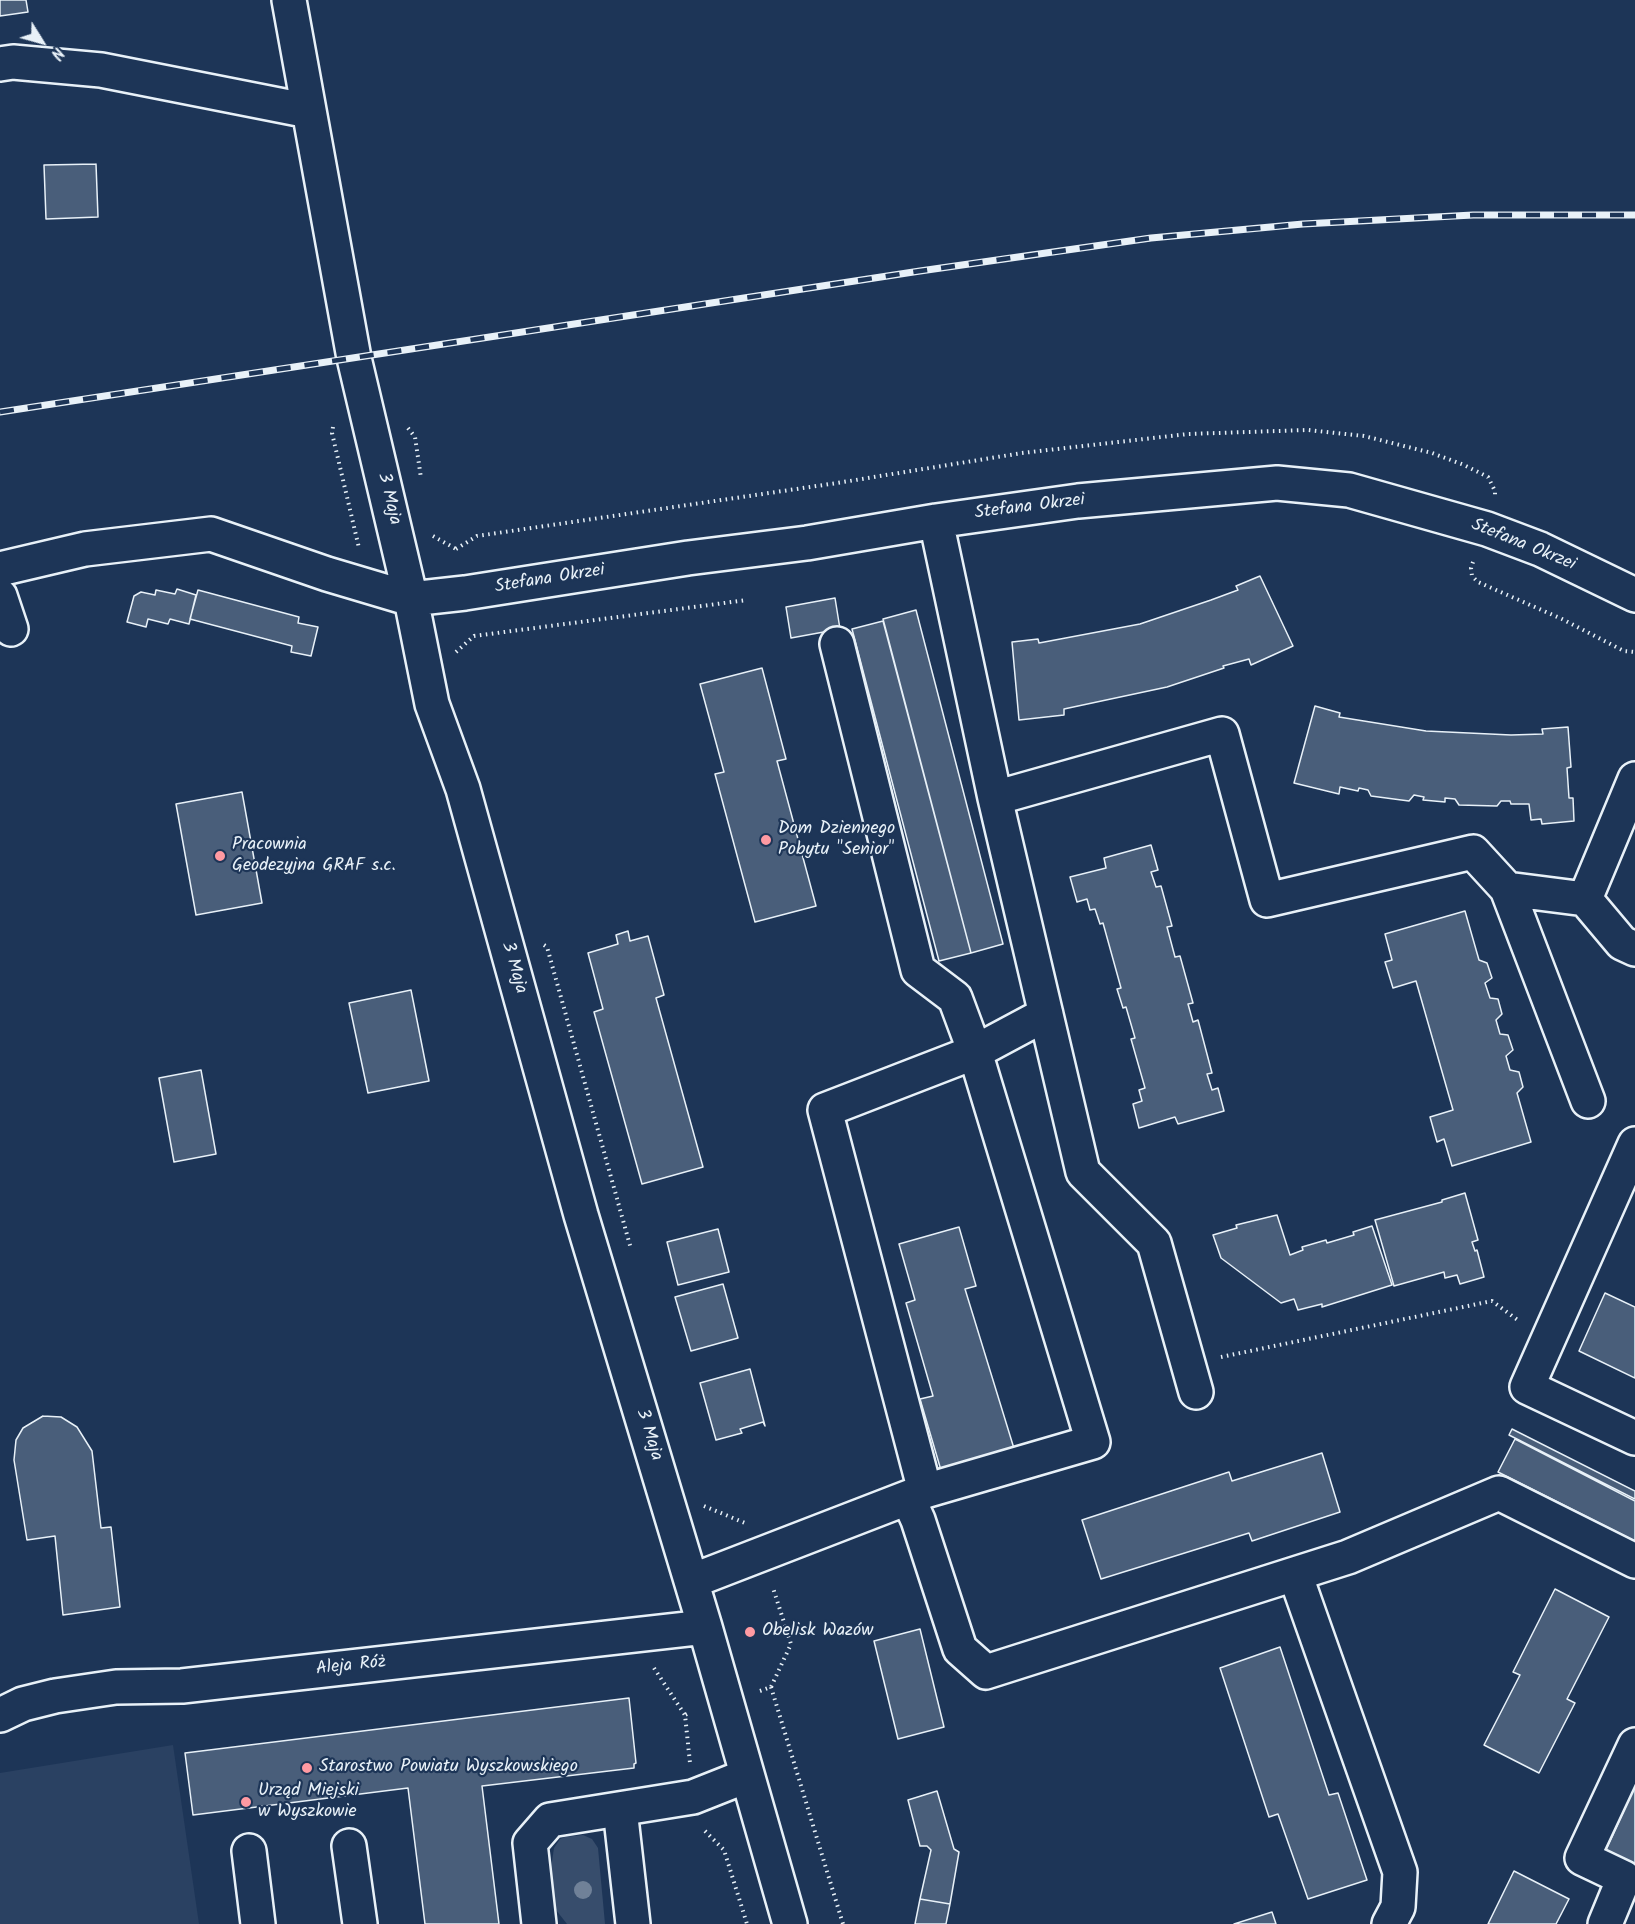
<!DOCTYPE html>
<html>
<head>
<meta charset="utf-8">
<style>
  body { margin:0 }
  #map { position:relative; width:1635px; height:1924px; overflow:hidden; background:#1d3557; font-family:Kalam,sans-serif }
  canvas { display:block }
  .north { position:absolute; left:12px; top:12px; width:60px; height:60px; -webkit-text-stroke:4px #1d3557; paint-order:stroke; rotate:127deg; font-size:16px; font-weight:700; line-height:24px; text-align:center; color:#e8f1f8 }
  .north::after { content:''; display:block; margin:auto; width:21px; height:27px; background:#e8f1f8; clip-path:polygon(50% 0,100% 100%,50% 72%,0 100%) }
</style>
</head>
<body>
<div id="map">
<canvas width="1635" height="1924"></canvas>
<div class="north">N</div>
</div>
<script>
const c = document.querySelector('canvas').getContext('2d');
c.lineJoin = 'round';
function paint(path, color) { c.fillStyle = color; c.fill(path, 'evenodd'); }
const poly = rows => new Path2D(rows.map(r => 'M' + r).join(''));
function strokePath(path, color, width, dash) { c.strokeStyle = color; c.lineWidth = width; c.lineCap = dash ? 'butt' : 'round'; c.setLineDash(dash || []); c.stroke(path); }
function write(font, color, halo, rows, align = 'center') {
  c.font = font + ' Kalam,sans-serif'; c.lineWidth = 4.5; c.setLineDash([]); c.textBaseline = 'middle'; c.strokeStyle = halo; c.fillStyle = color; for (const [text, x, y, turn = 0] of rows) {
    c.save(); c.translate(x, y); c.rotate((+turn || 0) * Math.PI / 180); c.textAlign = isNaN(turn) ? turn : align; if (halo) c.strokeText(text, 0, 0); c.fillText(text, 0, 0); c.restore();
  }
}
const built = poly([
  [173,1745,199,1924,0,1924,0,1773]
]);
const green = poly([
  [583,1835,592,1839,598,1848,605,1924,567,1924,556,1910,551,1868,554,1848,560,1839,565,1837]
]);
const building = poly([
  [0,0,26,0,28,12,0,16,0,0],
  [96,164,98,217,46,219,44,165,96,164],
  [1260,576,1293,646,1251,665,1249,659,1223,666,1224,668,1167,687,1064,709,1064,715,1019,720,1012,642,1038,639,1039,643,1140,624,1211,600,1238,590,1236,586,1260,576],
  [177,589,196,595,189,624,170,619,168,624,148,619,146,627,127,622,134,596,141,592,155,595,156,590,175,594,177,589],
  [198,590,299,617,298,623,318,627,311,656,291,652,292,646,190,619,198,590],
  [835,598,840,629,791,638,786,607,835,598],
  [916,610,1003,944,971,953,883,619,916,610],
  [883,621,971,953,939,961,852,629,883,621],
  [762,668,786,759,777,761,816,906,755,922,715,774,724,772,700,684,762,668],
  [1315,706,1340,713,1339,717,1426,731,1511,735,1543,734,1542,729,1568,727,1571,767,1567,768,1569,798,1573,798,1574,821,1542,824,1541,819,1531,820,1529,804,1511,804,1510,801,1501,801,1497,806,1459,805,1455,799,1445,798,1445,802,1423,800,1424,797,1414,795,1409,801,1371,796,1368,790,1359,788,1358,791,1340,787,1339,794,1294,783,1315,706],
  [242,792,262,903,196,915,176,804,242,792],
  [1151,845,1158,870,1151,872,1156,887,1161,886,1172,926,1167,927,1175,957,1180,956,1193,1003,1188,1004,1193,1022,1198,1020,1212,1073,1207,1074,1212,1090,1218,1088,1224,1111,1178,1124,1175,1117,1139,1128,1133,1104,1142,1101,1139,1090,1145,1088,1131,1039,1135,1038,1126,1007,1123,1008,1117,989,1121,988,1103,923,1100,924,1095,909,1090,910,1087,899,1077,902,1070,877,1106,868,1104,858,1151,845],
  [1465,911,1479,960,1487,963,1492,978,1485,983,1490,998,1498,999,1502,1014,1496,1020,1500,1034,1508,1035,1513,1050,1506,1056,1510,1070,1519,1072,1523,1087,1517,1093,1531,1142,1452,1166,1444,1139,1437,1142,1430,1117,1453,1110,1416,981,1393,988,1385,962,1392,960,1385,934,1465,911],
  [628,931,630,941,648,936,664,995,656,998,703,1167,642,1184,594,1012,603,1009,588,953,618,944,616,935,628,931],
  [411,990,429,1081,368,1093,349,1003,411,990],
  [201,1070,216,1154,174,1162,159,1078,201,1070],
  [1465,1193,1478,1240,1472,1242,1475,1251,1477,1250,1484,1277,1460,1284,1457,1275,1445,1278,1444,1272,1394,1286,1375,1220,1442,1202,1442,1200,1465,1193],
  [1277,1215,1290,1255,1303,1250,1302,1247,1326,1240,1327,1243,1354,1235,1353,1232,1372,1226,1392,1285,1322,1307,1322,1304,1298,1310,1294,1299,1281,1303,1221,1258,1213,1235,1237,1228,1236,1225,1277,1215],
  [959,1227,976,1286,965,1289,1016,1455,943,1477,920,1399,933,1396,906,1303,915,1300,899,1244,959,1227],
  [718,1229,729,1272,678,1285,667,1242,718,1229],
  [723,1284,738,1338,691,1351,675,1297,723,1284],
  [1605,1293,1635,1307,1635,1378,1579,1351,1605,1293],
  [750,1369,765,1426,763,1422,740,1429,742,1433,716,1440,700,1383,750,1369],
  [43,1416,61,1417,77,1427,92,1451,101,1528,111,1527,120,1607,63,1615,55,1536,27,1540,14,1460,16,1440,23,1428,43,1416],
  [1512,1429,1635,1491,1635,1499,1509,1435,1512,1429],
  [1515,1439,1635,1501,1635,1541,1498,1472,1515,1439],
  [1322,1453,1340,1512,1252,1541,1249,1533,1101,1579,1082,1520,1229,1472,1232,1481,1322,1453],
  [1555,1589,1609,1617,1567,1699,1575,1703,1539,1773,1484,1745,1520,1675,1513,1672,1555,1589],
  [920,1629,944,1727,898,1739,874,1641,920,1629],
  [1280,1647,1329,1795,1338,1793,1367,1880,1308,1899,1278,1814,1269,1817,1220,1668,1280,1647],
  [629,1698,636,1763,634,1764,634,1768,482,1786,499,1924,425,1924,408,1788,193,1815,185,1753,629,1698],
  [1635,1786,1635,1864,1605,1852,1635,1786],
  [937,1791,954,1849,959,1852,950,1904,920,1899,931,1850,927,1846,920,1846,908,1800,937,1791],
  [1514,1871,1569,1899,1556,1924,1488,1924,1514,1871],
  [920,1899,950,1904,946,1924,915,1924,920,1899],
  [1272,1912,1276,1924,1234,1924,1272,1912]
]);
const path = poly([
  [333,427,332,433,359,548],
  [408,428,415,437,421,478],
  [433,536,456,549],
  [456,549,477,536,837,483,1022,453,1188,434,1308,430,1364,436,1432,453,1464,465,1488,477,1495,491,1495,496],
  [1473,562,1471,568,1472,576,1478,582,1562,619,1624,651,1635,652],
  [456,652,474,636,747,600],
  [544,945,547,947,631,1249],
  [1221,1357,1492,1301,1519,1321],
  [704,1506,745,1523],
  [654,1668,685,1715],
  [771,1687,843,1924],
  [760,1691,771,1687,791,1644,773,1588],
  [687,1714,685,1715,690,1763],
  [705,1831,724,1850,747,1924]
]);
const minor = poly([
  [289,0,354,358,411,599,432,704,463,789,581,1215,705,1627,790,1924],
  [0,64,13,62,101,70,309,111],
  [936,521,995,798,1083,1172,1154,1243,1196,1392],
  [0,569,85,549,211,534,327,574,411,599,465,593,688,558,807,543,936,521,1078,501,1277,483,1349,490,1487,529,1540,549,1635,595],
  [0,596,11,629],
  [995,798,1222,734,1267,900,1473,852,1507,889,1588,1101],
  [1507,889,1585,899,1622,943,1635,949],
  [1585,899,1635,779],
  [1635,1144,1527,1387,1635,1438],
  [925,1491,825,1110,975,1052,1046,1014],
  [908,1498,918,1520,960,1649,986,1672,1348,1557,1499,1493,1635,1561],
  [1295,1574,1400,1872,1398,1907,1389,1924],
  [692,1581,925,1491,1093,1442,975,1052,955,998,918,970,837,644],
  [0,1715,23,1704,55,1696,116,1687,182,1686,705,1627],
  [620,1809,633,1924],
  [349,1846,360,1924],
  [249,1851,258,1924],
  [539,1924,530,1843,550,1820,693,1797,746,1776],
  [1605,1924,1624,1878,1582,1858,1635,1745]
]);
const rail = poly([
  [0,412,920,271,1151,238,1303,224,1473,215,1635,215]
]);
const trees = [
  [583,1890]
];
const markers = [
  [766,840,6,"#ff9aa2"],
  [220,856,6,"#ff9aa2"],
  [750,1632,6,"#ff9aa2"],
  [307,1768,6,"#ff9aa2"],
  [246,1802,6,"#ff9aa2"]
];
const streetNames = [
  ["3 Maja",388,499,77],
  ["Stefana Okrzei",1030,508,-7],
  ["Stefana Okrzei",1523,546,22],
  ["Stefana Okrzei",550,580,-9],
  ["3 Maja",513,968,74],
  ["3 Maja",648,1435,73],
  ["Aleja Róż",351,1667,-6]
];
const poiNames = [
  ["Dom Dziennego",778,830],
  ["Pobytu \"Senior\"",778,851],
  ["Pracownia",232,846],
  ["Geodezyjna GRAF s.c.",232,867],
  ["Obelisk Wazów",762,1632],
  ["Starostwo Powiatu Wyszkowskiego",319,1768],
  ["Urząd Miejski",258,1792],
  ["w Wyszkowie",258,1813]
];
paint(built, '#2a4162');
paint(green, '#374d6c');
paint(building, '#495e7a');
strokePath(building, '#e8f1f8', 1.5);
strokePath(minor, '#e8f1f8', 38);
strokePath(path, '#e8f1f8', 4, [1.5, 4.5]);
strokePath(minor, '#1d3557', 33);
strokePath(rail, '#e8f1f8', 7);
strokePath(rail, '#1d3557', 4.5, [14]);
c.fillStyle = '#708198';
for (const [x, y] of trees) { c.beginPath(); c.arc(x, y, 9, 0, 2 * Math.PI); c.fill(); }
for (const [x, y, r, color] of markers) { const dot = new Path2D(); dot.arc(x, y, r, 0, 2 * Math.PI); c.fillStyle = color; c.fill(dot); strokePath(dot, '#1d3557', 2); }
write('18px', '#e8f1f8', '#1d3557', streetNames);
write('18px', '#e8f1f8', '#1d3557', poiNames, 'left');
</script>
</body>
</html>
